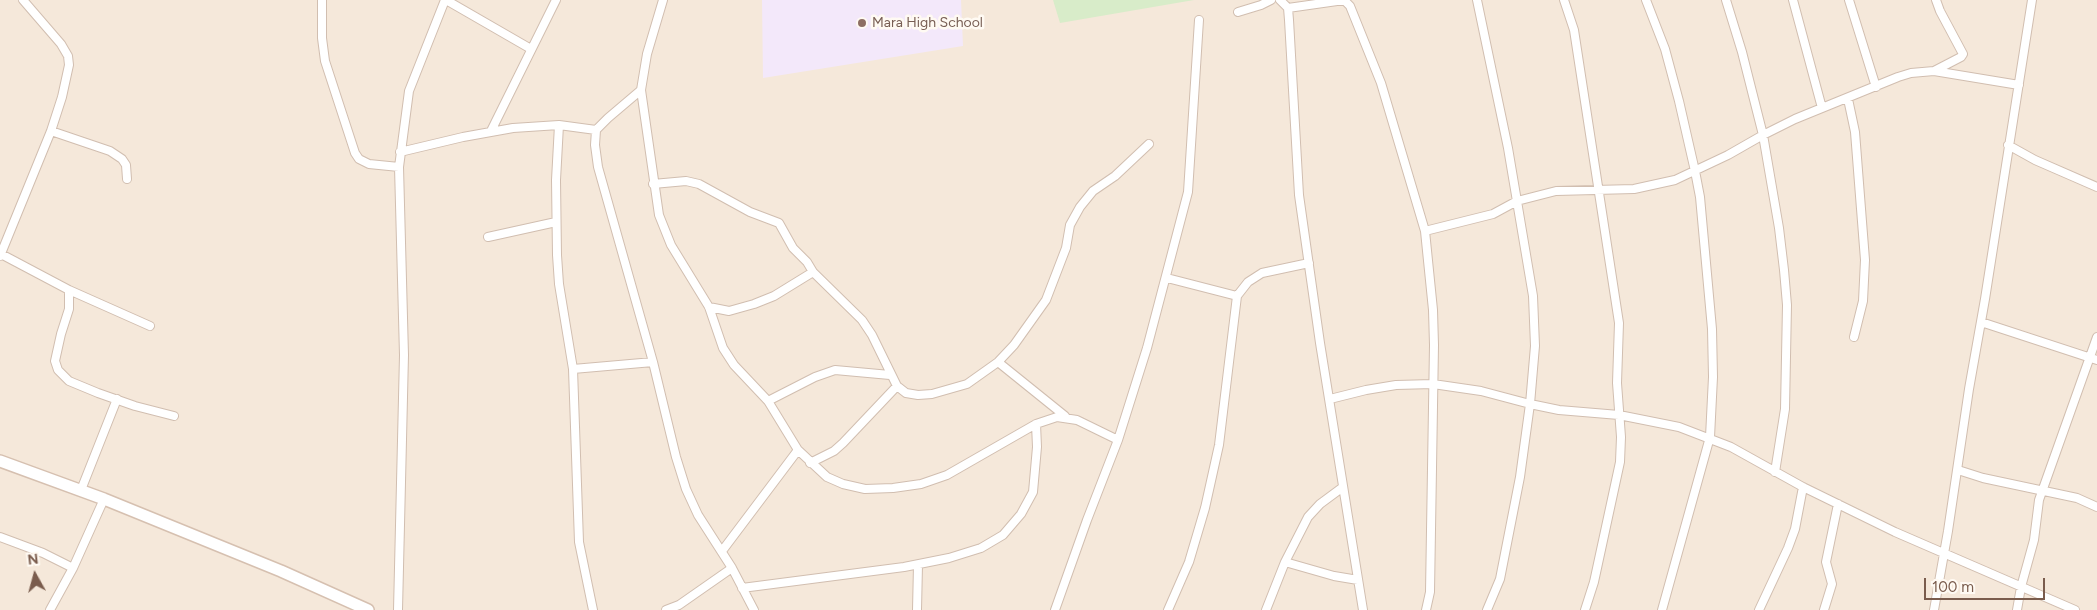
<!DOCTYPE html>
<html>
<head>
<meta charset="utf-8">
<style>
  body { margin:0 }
  #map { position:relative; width:2097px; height:610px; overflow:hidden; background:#fdf6ec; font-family:Figtree,sans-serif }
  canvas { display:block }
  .north { position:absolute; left:10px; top:550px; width:50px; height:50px; -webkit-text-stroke:4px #fffaf3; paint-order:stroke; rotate:353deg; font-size:14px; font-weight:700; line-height:20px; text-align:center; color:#7a5c4d }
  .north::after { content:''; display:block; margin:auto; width:18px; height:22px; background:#7a5c4d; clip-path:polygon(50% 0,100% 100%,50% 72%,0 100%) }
  .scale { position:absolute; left:1924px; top:578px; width:121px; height:22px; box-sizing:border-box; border:2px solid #7a5c4d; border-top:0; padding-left:6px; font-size:15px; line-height:18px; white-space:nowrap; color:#7a5c4d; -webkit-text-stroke:4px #fffaf3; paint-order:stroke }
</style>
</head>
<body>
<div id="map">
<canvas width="2097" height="610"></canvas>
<div class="north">N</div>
<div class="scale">100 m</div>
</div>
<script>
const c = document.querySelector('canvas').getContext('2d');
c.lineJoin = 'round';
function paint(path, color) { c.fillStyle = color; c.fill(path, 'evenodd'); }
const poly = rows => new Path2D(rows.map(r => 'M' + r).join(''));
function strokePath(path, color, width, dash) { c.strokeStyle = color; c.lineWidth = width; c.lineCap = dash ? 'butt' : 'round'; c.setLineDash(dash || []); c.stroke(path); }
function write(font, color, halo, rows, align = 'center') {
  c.font = font + ' Figtree,sans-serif'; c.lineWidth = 5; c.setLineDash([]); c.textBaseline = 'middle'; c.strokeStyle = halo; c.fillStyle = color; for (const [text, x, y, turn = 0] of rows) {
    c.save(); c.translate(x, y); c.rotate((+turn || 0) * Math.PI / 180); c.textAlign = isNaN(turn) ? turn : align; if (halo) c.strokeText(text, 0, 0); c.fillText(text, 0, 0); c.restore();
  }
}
const residential = poly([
  [0,0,2097,0,2097,610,0,610]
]);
const education = poly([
  [762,0,961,0,963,46,763,78]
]);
const green = poly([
  [1053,0,1194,0,1060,23]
]);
const street = poly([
  [322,0,322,38,325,61,355,153,359,159,369,164,399,167],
  [446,0,531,49],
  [663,0,647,54,641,90,608,118,596,130,595,145,598,167,653,362,676,457,686,489,698,515,732,568,754,610],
  [1280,0,1288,8,1289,20,1299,195,1320,343,1363,610],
  [1477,0,1508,148,1533,296,1535,346,1530,404,1520,477,1500,579,1487,610],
  [1564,0,1574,30,1619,323,1617,383,1621,437,1620,462,1594,582,1585,610],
  [1646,0,1665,49,1679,101,1695,171,1700,197,1712,329,1713,377,1710,437,1662,610],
  [1726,0,1742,52,1763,135,1779,228,1784,270,1787,305,1785,409,1775,472],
  [1793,0,1822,108],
  [1849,0,1876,87],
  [1288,8,1337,1,1345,1,1350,6,1381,83,1425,231,1433,310,1434,345,1430,592,1426,610],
  [1238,12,1261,5,1271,0],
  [1934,71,1961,57,1963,54,1940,11,1936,0],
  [641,90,659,215,671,245,709,307,723,348,734,365,768,401,798,450,827,477,843,484,865,489,893,488,921,484,947,475,1036,424,1057,417,1077,420,1118,440],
  [1848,99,1855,132,1865,260,1863,301,1854,337],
  [559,125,556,180,557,255,559,284,573,369,579,542,593,610],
  [51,131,110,151,122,159,126,165,127,179],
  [491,131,556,0],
  [2008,145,2035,160,2097,187],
  [400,152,463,137,513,128,559,125,596,130],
  [653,184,686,181,699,184,750,212,779,223,793,248,807,262,813,272,862,320,872,335,897,386,906,393,918,395,932,394,967,384,998,362,1014,345,1046,300,1066,248,1070,225,1080,207,1093,191,1115,176,1149,144],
  [1425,231,1493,214,1517,201,1556,191,1634,189,1675,180,1728,155,1763,135,1795,119,1898,77,1911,73,1934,71,2019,85],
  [488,237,556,222],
  [1,254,69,290,150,326],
  [0,256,51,131,62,97,69,65,68,56,61,44,23,0],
  [1167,278,1237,296],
  [69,290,69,309,61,334,55,361,58,370,69,381,98,393,135,406,174,416],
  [709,307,729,311,754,304,774,296,813,272],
  [1981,322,2097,360],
  [998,362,1065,416],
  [573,369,653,362],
  [1330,399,1366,390,1396,385,1433,384,1481,391,1530,404,1559,410,1619,415,1679,427,1731,447,1803,487,1895,532,2075,610],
  [768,401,815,377,835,370,890,375],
  [810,463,834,451,843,443,897,386],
  [1958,470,1983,478,2077,498,2097,507],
  [81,490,117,399],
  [0,537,43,553,73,568],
  [722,551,798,450],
  [1285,562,1334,576,1358,580],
  [742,588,904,567,949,558,981,548,1003,535,1021,514,1033,492,1037,447,1036,424],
  [50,610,73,568,104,499],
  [398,610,404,355,399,167,409,91,445,0],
  [666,610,679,605,732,568],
  [917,610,918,565],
  [1055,610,1087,520,1118,440,1147,348,1188,192,1199,20],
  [1168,610,1189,562,1205,508,1219,445,1237,296,1248,282,1262,273,1309,263],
  [1266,610,1285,562,1308,517,1320,504,1343,487],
  [1759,610,1788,548,1795,529,1803,487],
  [1824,610,1832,584,1826,562,1838,504],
  [1934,610,1948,531,1969,389,1985,299,2032,0],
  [2017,610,2021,587,2034,540,2039,500,2097,337]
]);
const secondary = poly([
  [0,461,104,499,281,571,368,610]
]);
const markers = [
  [862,23,5,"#8d6e63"]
];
const educationNames = [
  ["Mara High School",872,23]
];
paint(residential, '#f5e8da');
paint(education, '#f3e8fa');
paint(green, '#d8ecc9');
strokePath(street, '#d1beb0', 10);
strokePath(secondary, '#d6c0b0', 14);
strokePath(street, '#fff', 8);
strokePath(secondary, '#fff', 11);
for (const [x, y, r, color] of markers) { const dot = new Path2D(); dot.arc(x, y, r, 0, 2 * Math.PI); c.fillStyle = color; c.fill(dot); strokePath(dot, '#fffaf3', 2); }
write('14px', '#785e54', '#fffaf3', educationNames, 'left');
</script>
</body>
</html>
